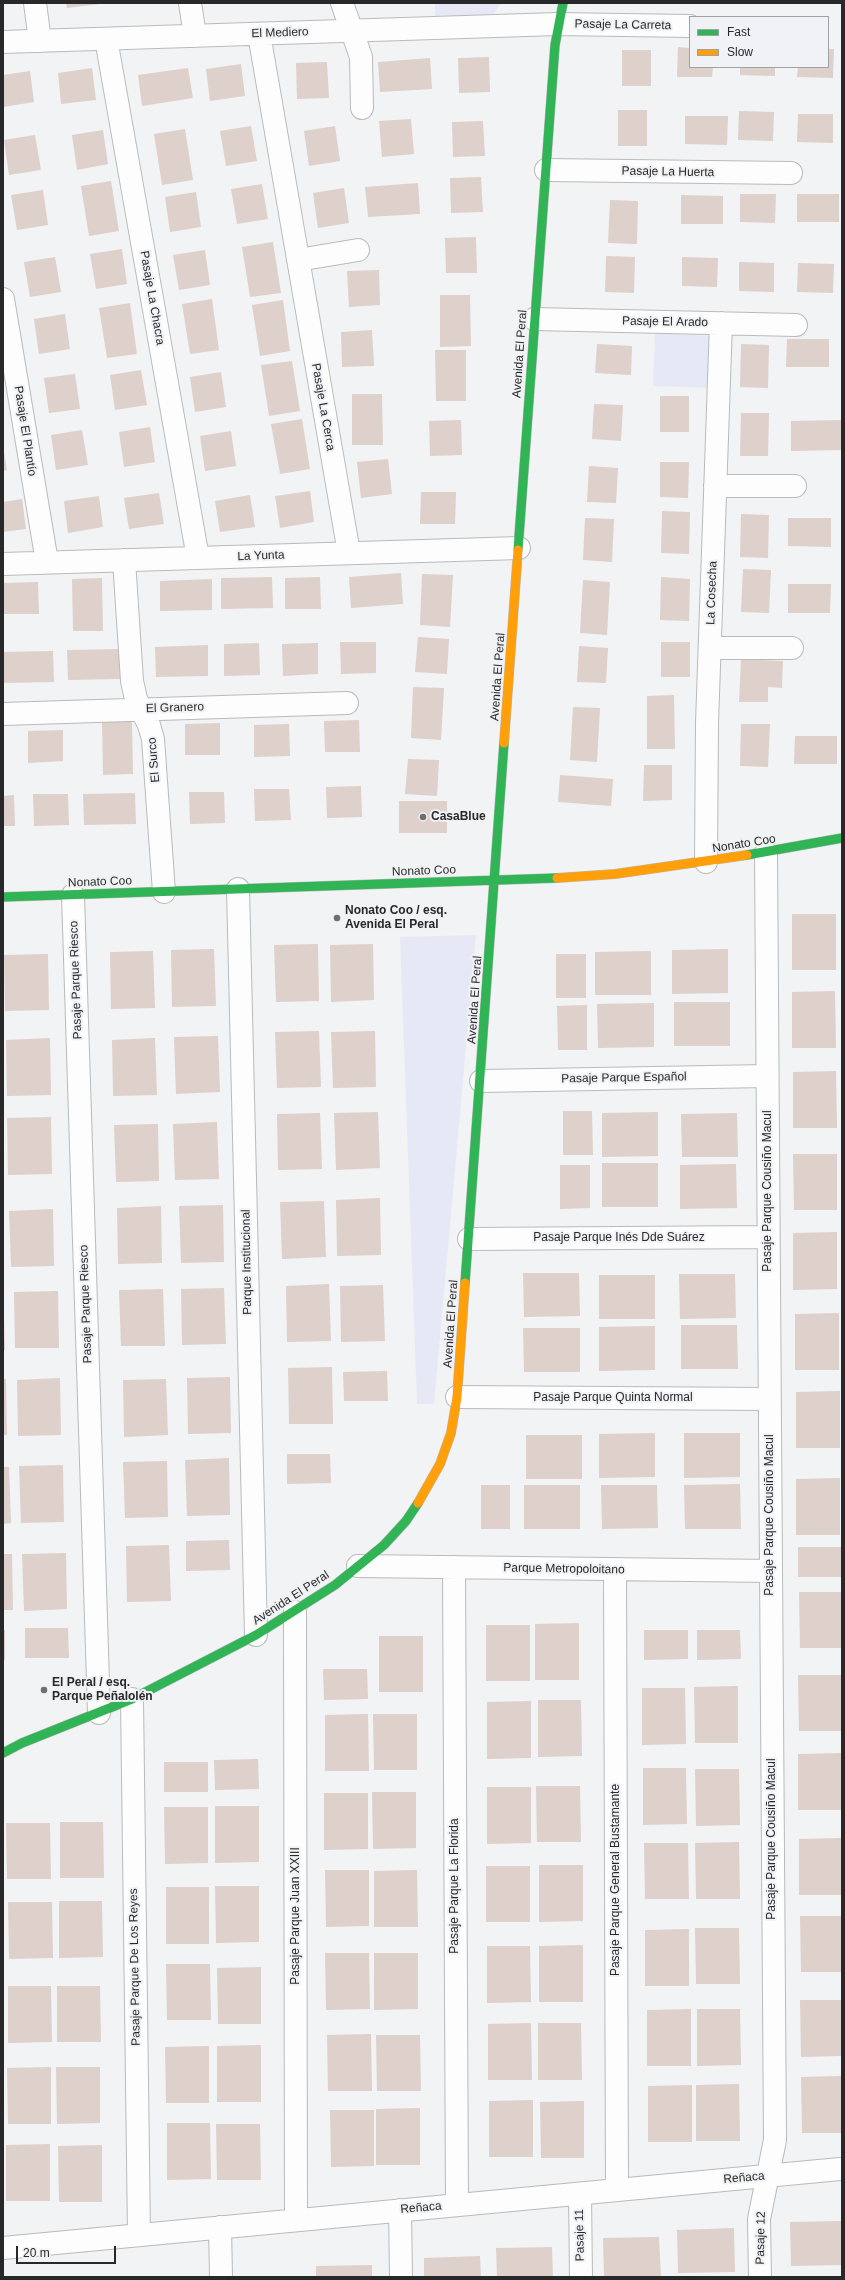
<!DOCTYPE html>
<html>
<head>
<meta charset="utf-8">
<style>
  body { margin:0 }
  #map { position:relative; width:845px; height:2280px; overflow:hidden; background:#f2f3f4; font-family:Helvetica,sans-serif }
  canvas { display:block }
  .frame { position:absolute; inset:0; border:4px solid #28282a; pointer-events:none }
  .legend { position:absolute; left:689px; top:16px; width:140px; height:52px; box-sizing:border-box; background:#f1f2f5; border:1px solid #a1a1a4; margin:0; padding:5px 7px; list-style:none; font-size:12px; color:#28282a }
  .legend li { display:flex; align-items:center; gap:8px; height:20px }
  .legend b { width:20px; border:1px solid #a1a1a4 }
  .scale { position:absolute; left:16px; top:2246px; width:100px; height:18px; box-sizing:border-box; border:2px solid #28282a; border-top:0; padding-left:5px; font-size:12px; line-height:14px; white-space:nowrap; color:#28282a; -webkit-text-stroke:3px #f1f2f5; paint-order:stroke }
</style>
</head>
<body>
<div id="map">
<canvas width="845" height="2280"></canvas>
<div class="frame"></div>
<ul class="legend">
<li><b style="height:5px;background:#30b455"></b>Fast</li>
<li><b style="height:5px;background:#ff9f0a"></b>Slow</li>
</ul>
<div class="scale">20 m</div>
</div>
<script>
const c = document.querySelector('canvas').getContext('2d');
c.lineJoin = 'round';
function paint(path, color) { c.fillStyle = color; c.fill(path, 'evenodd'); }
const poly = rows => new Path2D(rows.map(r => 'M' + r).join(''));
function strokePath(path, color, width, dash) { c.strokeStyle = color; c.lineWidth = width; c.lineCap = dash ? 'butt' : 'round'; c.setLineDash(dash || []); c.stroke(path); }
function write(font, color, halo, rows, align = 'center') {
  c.font = font + ' Helvetica,sans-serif'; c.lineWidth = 4; c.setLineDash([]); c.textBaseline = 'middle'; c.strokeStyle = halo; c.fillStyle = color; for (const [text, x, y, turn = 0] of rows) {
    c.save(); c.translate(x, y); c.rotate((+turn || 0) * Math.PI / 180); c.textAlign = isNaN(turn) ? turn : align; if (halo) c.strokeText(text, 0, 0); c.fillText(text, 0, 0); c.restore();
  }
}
const green = poly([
  [435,3,501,3,493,15,435,22],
  [655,333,715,336,712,388,653,386],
  [476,935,434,1404,417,1404,400,937]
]);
const building = poly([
  [66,3,100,3,100,4,67,8],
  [678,47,690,48,690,67,713,67,712,77,677,77],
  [828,49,834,49,833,78,797,77,798,67,828,67],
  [622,50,651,50,651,86,622,86],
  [489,57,490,92,459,93,458,58],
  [430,58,432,89,380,92,378,62],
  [327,62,329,98,297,99,296,63],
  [241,64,245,96,210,101,206,69],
  [740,67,775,67,775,76,740,75],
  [92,68,96,100,61,104,58,73],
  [188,68,193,98,142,106,138,75],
  [30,71,34,102,3,107,3,75],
  [618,110,647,110,647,146,618,146],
  [739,111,774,112,773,141,738,140],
  [798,114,833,114,833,143,797,142],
  [685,116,728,116,727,145,685,144],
  [411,119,414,154,382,157,379,121],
  [483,121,485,156,453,157,452,122],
  [251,126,257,161,226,166,220,131],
  [335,126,340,161,309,166,304,131],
  [185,129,193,180,162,185,154,134],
  [103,130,108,164,77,170,72,135],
  [35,135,41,170,9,175,4,140],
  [481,177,483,212,451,213,450,178],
  [111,181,119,231,89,236,81,186],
  [418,183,420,214,368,217,365,187],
  [262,184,268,219,237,224,231,189],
  [344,188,349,223,318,228,313,193],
  [43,190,48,225,17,230,11,195],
  [196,192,201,227,170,232,165,197],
  [740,194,776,194,775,223,740,222],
  [797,194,839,194,839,222,797,222],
  [681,195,723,196,723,224,681,224],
  [610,200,638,201,637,244,608,243],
  [476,237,477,273,446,273,445,238],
  [273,242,281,293,250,297,242,247],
  [122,249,127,284,96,289,90,254],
  [205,250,210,285,179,290,173,255],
  [606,256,635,257,634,293,605,292],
  [55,257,61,292,30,297,24,262],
  [682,257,718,258,717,287,682,286],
  [739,262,774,263,774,292,739,291],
  [798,263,834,264,833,293,797,292],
  [379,270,380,305,349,307,347,271],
  [440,295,470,295,471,346,440,347],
  [212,299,219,350,190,354,182,304],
  [283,300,290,351,260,356,252,305],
  [130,303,137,354,107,358,99,308],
  [65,314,70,349,39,354,34,319],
  [372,330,374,366,342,367,341,332],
  [787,339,829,339,829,367,786,367],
  [597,344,632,346,631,375,595,373],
  [741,344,769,345,768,388,740,387],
  [435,350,466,350,466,401,436,401],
  [292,361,300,411,269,416,261,365],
  [141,370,147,405,115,410,110,375],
  [221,372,226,407,195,412,190,377],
  [75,374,80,409,49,413,44,378],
  [352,394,382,394,383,445,352,445],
  [660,396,689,396,689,432,660,432],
  [594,404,623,405,621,441,592,439],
  [741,413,769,413,768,456,740,456],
  [302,419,310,469,280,474,271,424],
  [461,420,462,455,430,456,429,421],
  [842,420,842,450,791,451,791,421],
  [150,427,155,462,124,467,119,432],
  [82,430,88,465,56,470,51,435],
  [231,431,236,466,205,471,200,436],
  [3,447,7,470,3,471],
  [388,459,392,494,361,498,357,462],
  [660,462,689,462,688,498,660,497],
  [589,466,618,468,616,503,587,502],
  [310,491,314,522,280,528,275,496],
  [421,492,456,492,455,524,420,524],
  [159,493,164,524,129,529,124,498],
  [250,495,255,527,220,532,215,501],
  [99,496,103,527,68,533,64,501],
  [22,499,26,529,3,532,3,502],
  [662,511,690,512,689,554,661,553],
  [741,514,769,515,768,558,740,557],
  [585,518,614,519,612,562,583,560],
  [788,518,831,518,831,547,788,546],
  [743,569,771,570,769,613,741,612],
  [401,573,403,604,351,608,349,577],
  [422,574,453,575,450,627,420,625],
  [272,577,273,608,221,609,221,578],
  [320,577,321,609,285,609,285,578],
  [661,577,690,579,689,621,660,620],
  [102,578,103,631,73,631,72,579],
  [212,579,212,610,160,611,160,581],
  [583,580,610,582,607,635,580,633],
  [38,582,39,614,4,614,3,583],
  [788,584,831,584,830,613,788,613],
  [418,637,449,639,447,674,415,672],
  [340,642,376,642,376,673,341,674],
  [661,642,690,642,690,677,661,677],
  [259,643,260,675,224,676,224,644],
  [318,643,318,674,283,676,282,644],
  [208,645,208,676,156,677,155,647],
  [579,646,608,648,606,683,577,682],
  [119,649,120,679,68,680,67,650],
  [53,651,54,682,3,683,3,652],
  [741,659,783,661,782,688,768,687,768,702,739,702],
  [413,687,444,688,441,740,411,738],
  [674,695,675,749,647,749,647,696],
  [573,707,600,708,597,762,570,760],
  [359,720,360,752,325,752,324,721],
  [102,722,132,722,133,774,103,775],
  [220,723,220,755,185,755,185,724],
  [289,724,290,756,254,757,254,725],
  [741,724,770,724,768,767,740,766],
  [63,730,63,761,28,763,28,731],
  [795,736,837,736,837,764,794,764],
  [408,759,439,760,437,796,405,794],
  [644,765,672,765,672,800,643,801],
  [560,775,613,779,611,806,558,802],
  [361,786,362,817,327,818,326,787],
  [254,789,289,789,291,820,255,821],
  [189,792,224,792,225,823,190,824],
  [135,793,136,824,84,825,83,794],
  [33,794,68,794,69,825,34,826],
  [14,795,15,826,3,826,3,796],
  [399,801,447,801,447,833,399,833],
  [792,914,836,914,836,970,792,970],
  [318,944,319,1001,276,1002,274,945],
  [373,944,374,1000,331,1002,330,945],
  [214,949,216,1006,172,1007,171,950],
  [728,949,728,993,672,994,672,950],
  [153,951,155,1008,111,1009,110,952],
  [651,951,651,995,595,995,595,952],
  [48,954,49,1010,5,1011,4,955],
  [556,954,586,954,586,998,556,998],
  [835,991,836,1048,792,1048,792,992],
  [674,1002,730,1002,730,1046,674,1046],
  [654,1003,654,1047,598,1048,597,1004],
  [587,1005,587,1050,558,1050,557,1006],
  [319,1031,321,1087,277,1088,275,1032],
  [375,1031,376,1087,333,1088,331,1032],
  [218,1036,220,1092,176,1094,174,1037],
  [50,1038,51,1095,7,1096,6,1040],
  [155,1038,157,1095,113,1096,112,1040],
  [836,1071,837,1128,793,1128,793,1072],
  [563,1111,592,1111,593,1155,563,1155],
  [378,1112,380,1168,336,1170,334,1113],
  [658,1112,658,1156,602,1157,602,1113],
  [320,1113,322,1169,278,1170,277,1114],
  [737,1113,738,1157,682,1157,681,1114],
  [51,1117,52,1174,8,1175,7,1118],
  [217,1122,219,1179,175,1180,173,1124],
  [158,1124,159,1181,116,1182,114,1125],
  [793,1154,837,1154,837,1210,794,1210],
  [602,1163,658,1163,658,1207,602,1207],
  [736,1164,737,1208,680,1209,680,1165],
  [560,1165,590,1165,590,1208,560,1209],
  [380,1198,381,1255,337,1256,336,1200],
  [324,1201,326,1257,282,1259,280,1202],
  [223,1205,224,1262,181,1263,179,1206],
  [161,1206,162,1263,118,1264,117,1208],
  [53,1209,54,1266,11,1267,9,1211],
  [837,1232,837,1289,793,1290,793,1233],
  [523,1273,579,1273,580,1316,524,1317],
  [679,1274,735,1274,736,1318,680,1319],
  [599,1275,655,1275,655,1319,599,1319],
  [329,1284,331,1341,287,1342,286,1286],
  [383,1285,385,1341,341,1342,340,1286],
  [224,1288,226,1344,182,1345,181,1289],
  [163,1289,165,1346,121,1346,119,1290],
  [58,1291,59,1348,15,1348,14,1292],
  [839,1313,839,1370,795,1370,795,1314],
  [3,1317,4,1317,5,1350,3,1350],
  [681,1325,737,1325,738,1369,681,1369],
  [655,1326,655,1370,599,1371,599,1327],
  [523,1328,580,1328,580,1372,524,1372],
  [332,1367,333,1424,289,1424,288,1368],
  [387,1371,388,1401,344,1401,343,1372],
  [230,1377,231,1433,188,1434,187,1378],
  [60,1378,61,1435,18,1436,17,1380],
  [3,1379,6,1379,7,1435,3,1435],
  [166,1379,168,1435,124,1437,123,1380],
  [840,1391,840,1448,796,1448,796,1392],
  [655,1433,655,1477,599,1478,599,1434],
  [684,1433,740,1433,740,1477,684,1478],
  [526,1435,582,1435,582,1479,526,1479],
  [287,1454,330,1454,331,1483,287,1484],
  [229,1458,230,1515,187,1516,185,1460],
  [167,1461,168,1517,125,1518,123,1462],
  [63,1465,64,1522,21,1523,19,1466],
  [3,1467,9,1467,11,1523,3,1524],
  [840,1478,840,1535,796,1535,796,1479],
  [740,1484,741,1529,685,1529,684,1485],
  [481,1485,510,1485,510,1529,481,1529],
  [524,1485,580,1485,580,1529,524,1529],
  [601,1485,657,1485,658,1528,602,1529],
  [229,1540,230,1570,186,1571,186,1541],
  [169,1545,171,1601,127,1602,126,1546],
  [798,1547,842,1547,842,1577,798,1577],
  [66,1553,67,1609,24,1611,22,1554],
  [3,1554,12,1554,13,1610,3,1610],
  [799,1592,842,1592,842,1648,800,1648],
  [579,1623,579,1680,535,1680,535,1624],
  [486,1625,530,1625,530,1681,486,1681],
  [25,1628,68,1628,69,1658,25,1658],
  [3,1630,5,1630,5,1660,3,1660],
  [644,1630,688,1630,688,1659,644,1660],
  [697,1630,740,1630,741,1659,697,1660],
  [379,1636,423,1636,423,1692,379,1692],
  [323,1669,367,1669,368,1699,324,1700],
  [798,1675,842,1675,842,1731,799,1731],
  [738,1686,738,1743,695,1743,694,1687],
  [642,1688,685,1688,686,1744,642,1745],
  [538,1700,581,1700,582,1756,538,1757],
  [531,1701,531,1758,487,1759,487,1702],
  [368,1714,369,1771,325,1771,325,1715],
  [373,1714,417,1714,417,1770,374,1770],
  [842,1753,842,1810,798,1810,798,1754],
  [258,1759,259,1789,215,1790,214,1760],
  [164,1762,208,1762,208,1792,164,1792],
  [643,1768,686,1768,687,1824,643,1825],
  [695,1769,739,1769,740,1825,696,1826],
  [536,1786,580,1786,581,1842,537,1842],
  [487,1787,531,1787,531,1843,487,1844],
  [372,1792,416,1792,416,1848,373,1849],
  [324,1793,368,1793,368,1849,324,1850],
  [215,1806,259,1806,259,1862,215,1863],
  [164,1807,208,1807,208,1863,165,1864],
  [60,1822,103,1822,104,1878,60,1878],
  [6,1823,50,1823,51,1879,7,1879],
  [842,1838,842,1895,799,1895,799,1839],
  [739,1842,740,1899,696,1899,695,1843],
  [644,1843,688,1843,689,1899,645,1899],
  [539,1865,583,1865,583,1921,539,1922],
  [486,1866,530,1866,530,1922,486,1922],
  [325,1870,369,1870,369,1926,326,1927],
  [417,1870,418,1927,374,1927,374,1871],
  [215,1886,259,1886,259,1942,216,1943],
  [166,1887,209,1887,209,1944,166,1944],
  [59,1901,102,1901,103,1957,59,1958],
  [8,1902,52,1902,53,1958,9,1959],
  [800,1916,842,1916,842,1972,801,1972],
  [695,1928,739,1928,740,1984,696,1984],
  [689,1929,689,1986,645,1986,645,1930],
  [583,1945,583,2002,539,2002,539,1946],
  [487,1946,530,1946,531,2002,487,2003],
  [325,1953,369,1953,370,2009,326,2010],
  [374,1953,418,1953,418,2009,374,2010],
  [166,1964,210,1964,211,2020,167,2020],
  [261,1967,261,2024,218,2024,217,1968],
  [8,1986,51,1986,52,2042,8,2043],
  [57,1986,100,1986,101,2042,57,2042],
  [800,2000,842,2000,842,2056,801,2057],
  [691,2009,691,2066,647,2066,647,2010],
  [697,2009,740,2009,741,2065,697,2066],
  [531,2023,532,2080,488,2080,488,2024],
  [538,2023,581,2023,582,2080,538,2080],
  [371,2034,372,2091,328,2091,327,2035],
  [376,2035,420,2035,421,2091,377,2091],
  [261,2045,261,2102,217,2102,217,2046],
  [209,2046,209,2103,166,2103,165,2047],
  [51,2067,51,2124,8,2124,7,2068],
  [56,2067,100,2067,100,2123,57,2124],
  [842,2076,842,2133,802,2133,801,2077],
  [739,2084,740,2141,696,2141,696,2085],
  [692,2085,692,2142,648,2142,648,2086],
  [533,2100,533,2157,489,2157,489,2101],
  [584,2101,584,2158,541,2158,540,2102],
  [420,2108,420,2165,376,2165,376,2109],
  [330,2110,374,2110,374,2166,331,2167],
  [167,2123,210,2123,211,2179,167,2180],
  [216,2124,260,2124,261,2180,217,2180],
  [50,2144,50,2201,6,2201,6,2145],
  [102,2145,102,2202,59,2202,58,2146],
  [842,2221,842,2265,791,2266,790,2222],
  [734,2228,735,2272,678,2273,677,2230],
  [659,2237,661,2277,604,2277,603,2238],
  [552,2247,553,2277,497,2277,496,2248],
  [480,2256,481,2277,424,2277,424,2258],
  [372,2265,372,2277,316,2277,316,2266]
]);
const street = poly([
  [35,3,40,41],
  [190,3,195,36],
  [342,3,361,57,362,108],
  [259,34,349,553],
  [106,39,198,558],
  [3,42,557,24,690,26],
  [546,170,791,173],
  [298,260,358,250],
  [3,299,47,562],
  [534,319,796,325],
  [715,486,795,486],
  [124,560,132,681,136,699,149,725,153,739,164,892],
  [3,564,519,548],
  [710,648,792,648],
  [3,714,347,703],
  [706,862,707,723,721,323],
  [238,889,256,1635],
  [73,895,99,1713],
  [481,1081,767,1076],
  [469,1239,768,1237],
  [457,1397,769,1399],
  [358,1566,771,1571],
  [454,1567,457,2205],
  [615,1569,617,2190],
  [295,1612,296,2220],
  [132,1699,139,2235],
  [580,2194,581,2277],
  [400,2210,401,2277],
  [220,2227,221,2277],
  [3,2248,840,2169],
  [760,2277,759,2219,775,2140,766,853]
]);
const fast = poly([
  [518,550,555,45,563,3],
  [747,855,842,838],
  [3,897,557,878],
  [465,1283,504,743],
  [3,1753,22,1743,132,1699,256,1635,335,1585,384,1545,406,1521,418,1503]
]);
const slow = poly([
  [504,743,518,550],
  [557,878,615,874,747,855],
  [418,1503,440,1464,451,1433,457,1397,465,1283]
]);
const markers = [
  [423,817,4,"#6f6f71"],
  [337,918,4,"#6f6f71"],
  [44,1690,4,"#6f6f71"]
];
const streetNames = [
  ["Pasaje La Carreta",623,25,1],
  ["El Mediero",280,33,-2],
  ["Pasaje La Huerta",668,172,1],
  ["Pasaje La Chacra",152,298,80],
  ["Pasaje El Arado",665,322,1],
  ["Avenida El Peral",520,354,-86],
  ["Pasaje La Cerca",323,407,80],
  ["Pasaje El Plantío",25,431,81],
  ["La Yunta",261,556,-2],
  ["La Cosecha",712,593,-88],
  ["Avenida El Peral",498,677,-86],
  ["El Granero",175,708,-2],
  ["El Surco",154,760,-95],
  ["Nonato Coo",744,844,-9],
  ["Nonato Coo",424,871,-2],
  ["Nonato Coo",100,882,-2],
  ["Pasaje Parque Riesco",76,980,-92],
  ["Avenida El Peral",475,1000,-86],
  ["Pasaje Parque Español",624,1078,-1],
  ["Pasaje Parque Cousiño Macul",768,1191,-90],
  ["Pasaje Parque Inés Dde Suárez",619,1238],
  ["Parque Institucional",247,1262,-91],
  ["Pasaje Parque Riesco",86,1304,-92],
  ["Avenida El Peral",451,1324,-86],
  ["Pasaje Parque Quinta Normal",613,1398],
  ["Pasaje Parque Cousiño Macul",770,1515,-90],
  ["Parque Metropoloitano",564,1569,1],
  ["Avenida El Peral",291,1598,-33],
  ["Pasaje Parque Cousiño Macul",772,1839,-90],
  ["Pasaje Parque General Bustamante",616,1880,-90],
  ["Pasaje Parque La Florida",455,1886,-90],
  ["Pasaje Parque Juan XXIII",296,1916,-90],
  ["Pasaje Parque De Los Reyes",135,1967,-91],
  ["Reñaca",744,2178,-5],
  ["Reñaca",421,2208,-5],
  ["Pasaje 11",580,2235,-91],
  ["Pasaje 12",761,2238,-89]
];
const poiNames = [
  ["CasaBlue",431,817],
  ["Nonato Coo / esq.",345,911],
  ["Avenida El Peral",345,925],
  ["El Peral / esq.",52,1683],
  ["Parque Peñalolén",52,1697]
];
paint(green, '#e6e9f5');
paint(building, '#ded0ca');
strokePath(street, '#b9babb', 24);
strokePath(fast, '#b9babb', 10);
strokePath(slow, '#b9babb', 10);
strokePath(street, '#fdfdfd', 22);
strokePath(fast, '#30b455', 9);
strokePath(slow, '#ff9f0a', 9);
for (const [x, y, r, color] of markers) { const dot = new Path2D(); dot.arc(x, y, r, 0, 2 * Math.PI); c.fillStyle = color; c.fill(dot); strokePath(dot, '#f1f2f5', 1.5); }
write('12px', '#28282a', '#f1f2f5', streetNames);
write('bold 12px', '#28282a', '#f1f2f5', poiNames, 'left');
</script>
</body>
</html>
